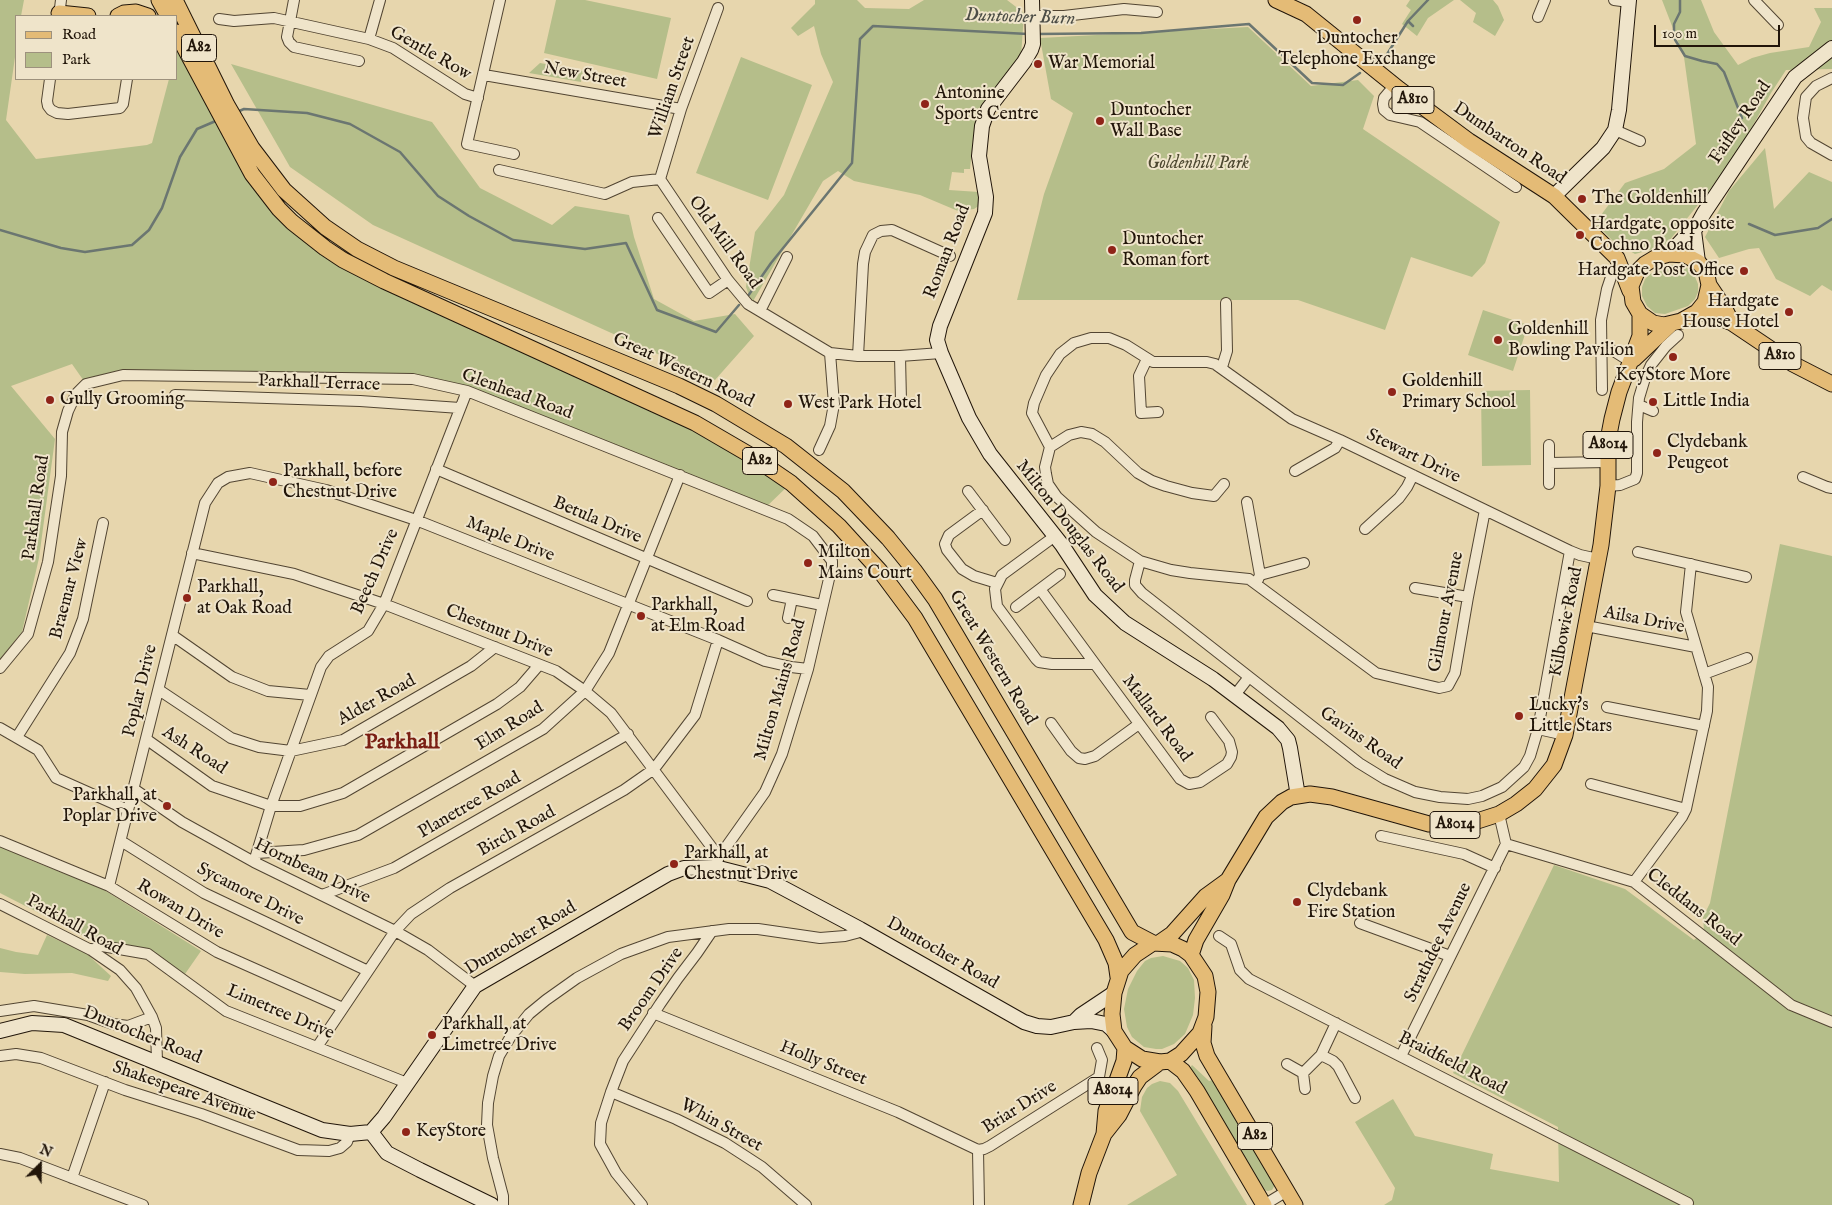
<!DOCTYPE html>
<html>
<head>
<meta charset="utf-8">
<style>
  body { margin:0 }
  #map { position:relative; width:1832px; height:1205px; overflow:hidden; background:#e7d6ad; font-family:"IM FELL English",serif }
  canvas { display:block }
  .legend { position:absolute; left:15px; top:15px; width:162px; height:65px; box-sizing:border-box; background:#efe4ca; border:1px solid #9d917d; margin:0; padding:6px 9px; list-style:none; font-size:15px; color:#211509 }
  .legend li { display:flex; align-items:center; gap:10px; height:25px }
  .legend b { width:25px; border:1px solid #9d917d }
  .north { position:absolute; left:15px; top:1140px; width:50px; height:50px; -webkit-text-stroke:4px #efe4ca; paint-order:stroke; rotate:23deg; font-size:14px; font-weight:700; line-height:20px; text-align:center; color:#211509 }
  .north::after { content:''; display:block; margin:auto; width:18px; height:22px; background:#211509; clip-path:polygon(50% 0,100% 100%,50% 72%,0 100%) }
  .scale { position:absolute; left:1654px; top:25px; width:126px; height:22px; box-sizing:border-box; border:2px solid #211509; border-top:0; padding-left:6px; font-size:15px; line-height:18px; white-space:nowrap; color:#211509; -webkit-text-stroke:4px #efe4ca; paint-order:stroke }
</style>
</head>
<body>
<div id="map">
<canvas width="1832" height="1205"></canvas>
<ul class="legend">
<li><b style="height:6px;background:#e4bb76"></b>Road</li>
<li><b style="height:14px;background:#b5be8a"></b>Park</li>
</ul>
<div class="north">N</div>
<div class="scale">100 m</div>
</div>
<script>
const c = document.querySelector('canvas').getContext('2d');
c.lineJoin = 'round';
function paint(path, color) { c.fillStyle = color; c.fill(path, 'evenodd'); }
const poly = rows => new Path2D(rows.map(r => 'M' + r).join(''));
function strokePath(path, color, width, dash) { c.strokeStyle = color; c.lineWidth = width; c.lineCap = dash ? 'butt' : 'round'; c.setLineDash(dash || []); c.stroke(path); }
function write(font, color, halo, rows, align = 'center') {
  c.font = font + ' "IM FELL English",serif'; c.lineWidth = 4; c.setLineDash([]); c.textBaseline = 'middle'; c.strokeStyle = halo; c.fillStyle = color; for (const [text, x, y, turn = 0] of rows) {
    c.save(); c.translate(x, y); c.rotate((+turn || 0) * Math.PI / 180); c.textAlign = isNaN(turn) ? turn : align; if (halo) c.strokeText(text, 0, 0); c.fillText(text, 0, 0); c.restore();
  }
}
const green = poly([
  [0,0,24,0,21,16,16,16,16,50,6,120,36,159,147,145,152,143,169,79,176,79,176,54,180,40,252,174,325,248,695,423,791,483,764,509,467,391,413,379,123,375,86,384,72,364,11,386,55,439,39,558,22,632,0,659],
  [556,0,585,0,671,18,657,79,544,53],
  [815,0,857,0,865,8,909,9,924,0,1007,0,1024,13,1021,57,976,112,970,169,964,169,964,173,952,172,949,190,979,192,980,205,974,209,958,211,920,195,854,181,838,171,823,181,752,303,746,287,755,232,784,195,833,82,821,54,814,26,798,36,791,28,815,4],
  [1410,0,1454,0,1428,18,1417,36,1402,24,1411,10,1406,6],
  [1460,0,1493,0,1498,6,1504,20,1495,36,1473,22,1476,13],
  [1662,0,1701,0,1714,32,1738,65,1752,58,1770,53,1809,47,1821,22,1814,8,1832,8,1832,69,1786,70,1771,93,1743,143,1709,191,1665,246,1635,254,1613,241,1595,223,1625,183,1664,169,1696,144,1684,57],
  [1248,27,1311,86,1358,80,1374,96,1363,129,1500,222,1485,263,1472,277,1411,257,1385,330,1298,300,1017,300,1044,194,1073,113,1051,99,1040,38],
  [741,57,812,85,768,200,696,173],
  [540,63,583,71,581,82,529,73],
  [231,64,432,122,480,188,552,225,575,206,629,215,634,237,654,299,694,321,735,314,754,336,715,380,373,225,290,167],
  [1765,148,1774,209,1809,172,1832,182,1832,291,1822,285,1810,296,1776,279,1759,248,1749,249,1719,258,1705,237,1729,191],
  [1670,265,1680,265,1686,267,1693,272,1698,284,1698,292,1695,299,1688,306,1665,314,1655,313,1647,306,1642,296,1642,287,1645,279,1650,274],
  [1483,310,1528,325,1513,371,1468,355],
  [1530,390,1531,465,1482,466,1481,391],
  [1780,544,1832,556,1832,1205,1384,1205,1392,1200,1395,1188,1355,1122,1393,1099,1415,1136,1493,1154,1490,1169,1559,1182,1558,1127,1453,1073,1554,865,1625,889,1694,940,1704,931,1703,917,1710,903],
  [0,844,30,860,101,888,201,951,185,974,146,950,97,940,82,935,0,893],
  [47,935,87,954,111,976,108,981,72,973,25,974,0,972,0,948,16,952,38,955],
  [1163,956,1180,961,1188,968,1194,980,1195,998,1193,1015,1185,1034,1174,1044,1162,1049,1156,1049,1144,1047,1132,1037,1127,1027,1124,1009,1128,989,1137,971,1145,961,1151,958],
  [1192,1065,1209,1081,1213,1080,1275,1185,1272,1190,1268,1191,1263,1190,1196,1075,1190,1068],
  [1160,1081,1170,1083,1178,1091,1247,1205,1127,1205,1177,1175,1140,1111,1142,1097,1147,1088,1152,1084]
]);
const stream = poly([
  [1680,0,1680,12,1674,24,1674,38,1685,56,1702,61,1717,64,1724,72,1742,118],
  [1408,21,1413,26],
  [1036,34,1141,33,1249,24,1312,83,1343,85,1360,73],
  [1384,59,1408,21,1428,0],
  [237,112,244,109,307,113,350,124,400,152,438,196,469,216,513,240,585,249,626,243,657,310,716,332,739,305],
  [1749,224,1775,235,1818,228,1832,219],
  [0,230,61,248,85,252,132,245,149,230,162,208,180,157,197,129,218,120],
  [748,296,771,263,852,163,860,39,873,26,1028,34]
]);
const street = poly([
  [294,0,287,37,289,42,294,47,359,61],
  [500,0,467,144,514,154],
  [1614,0,1629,2],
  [1754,0,1778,25],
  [59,16,61,0],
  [1032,16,1064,16,1124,9,1157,12],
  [1538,17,1545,0],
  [219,19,234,21,274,18,369,39,393,48,465,94,478,98],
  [369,39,380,0],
  [484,75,681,109],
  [1832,78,1816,86,1806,97,1803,118,1806,137,1811,143,1832,155],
  [50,79,47,101,48,106,51,110,57,113,68,114,120,108,123,104,127,79],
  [1395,85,1384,98,1383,104,1384,110,1390,115,1420,122,1516,187],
  [1615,130,1640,141],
  [499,170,605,194,632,182,660,179],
  [660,179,728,280,748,304,830,353,858,356,900,356,941,353],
  [660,179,681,109,718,8],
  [658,218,709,293,728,280],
  [760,311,787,257],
  [1600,348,1612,350,1631,362],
  [858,356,863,264,865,252,873,235,881,231,892,230,950,256],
  [900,356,901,401],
  [1147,359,1139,376,1141,413,1158,412],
  [1222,367,1227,351,1226,303],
  [1602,390,1601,320,1607,289,1611,277],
  [175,395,360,401,460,408],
  [1639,405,1653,411],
  [1549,445,1549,463],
  [1050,447,1032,413,1034,403,1046,375,1060,354,1074,343,1091,338,1109,338,1126,345,1153,362,1207,362,1215,364,1292,419,1340,440,1570,551,1580,555,1598,559],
  [1050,447,1045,467,1046,474,1048,484,1057,497,1096,532,1140,561,1171,570,1190,573,1249,579,1376,673,1439,688,1448,686,1455,673,1468,597,1485,510],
  [1050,447,1069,435,1081,432,1092,434,1105,442,1138,473,1152,481,1166,486,1192,493,1214,496,1224,484],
  [819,450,830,426,834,404,830,353],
  [436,469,747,601],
  [1295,471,1335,448,1340,440],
  [1803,477,1827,487,1832,488],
  [1549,484,1549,463,1608,462],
  [1608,486,1620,485,1635,479,1637,473,1637,422,1639,398,1645,378,1651,365,1666,346,1678,335],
  [968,491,1005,540],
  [1247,502,1260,575,1256,584],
  [983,510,949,535,945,544,947,550,962,569,974,576,997,583],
  [1365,529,1399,498,1407,487,1413,475],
  [1055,536,1002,575,995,589,997,606,1036,659,1039,662,1052,664,1095,664,1180,779,1189,784,1200,782,1227,764,1231,757,1232,752,1229,741,1211,717],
  [1638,552,1746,577],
  [192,553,294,574,384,604,556,671,585,691,611,713,719,857],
  [1140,561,1135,580,1135,585,1142,593,1359,763,1385,779,1415,792,1440,797,1468,799,1482,796,1502,787,1524,767,1530,756,1538,729,1570,551],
  [1260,575,1304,563],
  [1415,588,1468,597],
  [1040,589,1095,664],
  [773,595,822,605],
  [1016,607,1060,574],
  [788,618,792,599],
  [1586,626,1696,647],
  [172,635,232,677,268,691,310,695],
  [0,668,28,634,48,562,61,476,62,432,68,411,76,394,86,384,123,375,413,379,467,391,788,519,813,536,832,561,832,566,808,669,782,754,765,792,719,857,715,867],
  [1704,674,1747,658],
  [159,690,231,738,259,747,291,751,343,740,471,666,495,647],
  [1235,695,1249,677],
  [1607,707,1704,726],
  [1051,723,1071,751,1079,758,1085,759,1095,756,1139,724],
  [0,728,38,750,56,778,128,810],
  [1538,729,1565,735],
  [17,737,70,653,83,619,103,523],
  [146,739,212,786,271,806,300,806,343,793,497,704,520,687,539,665],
  [1591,784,1686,809],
  [134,789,182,822,254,862,395,931,428,950,475,986],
  [1499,814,1506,844,1634,882,1791,1005,1832,1022],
  [1381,836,1464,854,1495,868],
  [0,841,109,886,217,952,343,1008],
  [121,841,204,893,368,971],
  [257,853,304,850,358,835,543,729,585,691,609,653,680,475],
  [254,862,271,806,321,667,329,656,368,631,384,604,467,391],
  [1634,882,1682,817,1686,809,1707,711,1708,687,1686,612,1691,564],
  [109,886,205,503,218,483,228,477,250,473,326,490,416,520,718,640,765,661,791,667,808,669],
  [322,895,394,868,628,734],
  [0,904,91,950,120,970,136,988,152,1017,156,1028,157,1062],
  [1360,923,1450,956],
  [1219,936,1231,944,1240,970,1249,979,1688,1203],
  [91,950,102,946,148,954,226,1011,407,1083],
  [0,1011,34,1006,88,1015,113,1024,128,1026,152,1017],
  [653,1013,898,1112,978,1150],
  [317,1047,395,931,411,914,450,888,624,790,654,769,695,715,718,640],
  [1321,1055,1333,1061,1338,1066,1355,1098],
  [0,1056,16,1054,41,1058,125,1090,201,1114,298,1150,329,1151,340,1148,347,1142,350,1134],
  [1401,1056,1506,844],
  [1287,1064,1303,1073,1321,1055,1336,1023],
  [1303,1073,1305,1089],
  [611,1092,676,1119,725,1143,762,1167,806,1205],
  [0,1154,20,1158,143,1205],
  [72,1178,105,1082],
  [503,1205,503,1196,493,1158,487,1125,488,1103,493,1076,499,1056,511,1036,529,1014,546,1000,577,978,621,954,668,937,729,929,758,929,820,938,845,936,864,931],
  [642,1205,616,1173,600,1144,601,1123,611,1092,623,1061,660,1004,678,978,697,953,712,931],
  [979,1205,978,1150,984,1149,990,1146,1099,1077,1102,1060,1097,1048],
  [1264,1205,1287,1191]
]);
const secondary = poly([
  [1032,0,1033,44,1031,50,1024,62,988,109,982,126,979,156,986,197,985,213,940,326,937,340,941,353,969,418,990,454,1062,545,1095,595,1125,623,1213,679,1278,728,1288,740,1290,748,1298,796],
  [1554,196,1603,148,1615,130,1619,110,1629,0],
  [1694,231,1698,262],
  [1669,254,1684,238,1694,231,1704,213,1795,77,1832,48],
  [1074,1022,1081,1015,1114,993],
  [0,1031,32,1023,64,1025,322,1130,350,1134,371,1132,384,1117,475,986,668,874,684,868,715,867,770,881,860,929,1024,1022,1037,1026,1051,1027,1074,1022,1091,1021,1106,1024,1114,1031],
  [371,1132,387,1153,420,1170,492,1205]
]);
const primary = poly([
  [159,0,168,16],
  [175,0,227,105,252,148,284,190,325,227,357,249,394,268,679,386,716,404,786,446,843,491,888,538,914,570,935,599,1132,932,1153,943],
  [1276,0,1306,14,1399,89,1469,141,1554,196,1617,258,1630,291],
  [59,13,88,16],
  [118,16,124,13,136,12,148,16],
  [176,32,252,174,279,209,292,222,325,248,343,260,384,281,695,423,750,455,791,483,839,526,880,571,915,618,1106,940,1116,963,1118,977],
  [1669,254,1685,255,1698,262,1706,271,1709,285,1705,302,1697,312,1681,321,1664,325,1653,323,1640,314,1633,302,1631,286,1637,272,1645,264,1655,258,1669,254],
  [1709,285,1725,309,1732,323],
  [1697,312,1710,314,1732,323,1793,364,1832,384],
  [1634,359,1670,325],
  [1153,943,1172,944,1183,949,1191,955,1205,976,1208,992,1206,1017,1200,1033,1181,1054,1170,1061,1160,1062,1142,1059,1125,1048,1114,1031,1112,1014,1114,993,1121,971,1135,955,1153,943],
  [1159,943,1172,934,1206,896,1228,880],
  [1191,955,1196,940,1222,895,1228,880,1266,817,1282,802,1291,797,1310,794,1332,797,1429,824,1452,825,1468,824,1499,814,1516,804,1535,789,1554,765,1565,735,1601,545,1608,486,1608,440,1612,419,1619,392,1640,336,1640,314],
  [1204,1026,1203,1043,1207,1056,1295,1205],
  [1170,1061,1183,1071,1197,1091,1264,1205],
  [1104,1134,1119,1115,1134,1086,1140,1077,1160,1062],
  [1081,1205,1089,1173,1104,1134,1106,1111,1124,1061,1125,1048]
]);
const markers = [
  [1357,20,5,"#8f2418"],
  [1038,64,5,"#8f2418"],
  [925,104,5,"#8f2418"],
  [1100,121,5,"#8f2418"],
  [1582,199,5,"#8f2418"],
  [1580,235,5,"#8f2418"],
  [1112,250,5,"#8f2418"],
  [1744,271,5,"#8f2418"],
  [1789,312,5,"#8f2418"],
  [1498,340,5,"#8f2418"],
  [1673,357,5,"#8f2418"],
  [1392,392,5,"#8f2418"],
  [50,400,5,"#8f2418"],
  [1653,402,5,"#8f2418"],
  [788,404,5,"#8f2418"],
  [1657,453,5,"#8f2418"],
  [273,482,5,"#8f2418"],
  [808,563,5,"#8f2418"],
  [187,598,5,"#8f2418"],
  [641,616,5,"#8f2418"],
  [1519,716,5,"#8f2418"],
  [167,806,5,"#8f2418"],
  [674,864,5,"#8f2418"],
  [1297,902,5,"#8f2418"],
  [432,1035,5,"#8f2418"],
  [406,1132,5,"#8f2418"]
];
const shields = [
  [199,48,35],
  [1413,100,42],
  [1780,356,42],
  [1608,445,50],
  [760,461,35],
  [1455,825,50],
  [1113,1091,50],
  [1255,1136,35]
];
const shieldNames = [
  ["A82",199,48],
  ["A810",1413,100],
  ["A810",1780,356],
  ["A8014",1608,445],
  ["A82",760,461],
  ["A8014",1455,825],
  ["A8014",1113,1091],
  ["A82",1255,1136]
];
const poiNames = [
  ["Duntocher",1357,39,"center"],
  ["Telephone Exchange",1357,60,"center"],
  ["War Memorial",1048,64],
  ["Antonine",935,94],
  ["Sports Centre",935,115],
  ["Duntocher",1110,111],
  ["Wall Base",1110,132],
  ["The Goldenhill",1592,199],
  ["Hardgate, opposite",1590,225],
  ["Cochno Road",1590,246],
  ["Duntocher",1122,240],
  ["Roman fort",1122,261],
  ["Hardgate Post Office",1734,271,"right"],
  ["Hardgate",1779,302,"right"],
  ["House Hotel",1779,323,"right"],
  ["Goldenhill",1508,330],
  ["Bowling Pavilion",1508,351],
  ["KeyStore More",1673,376,"center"],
  ["Goldenhill",1402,382],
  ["Primary School",1402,403],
  ["Gully Grooming",60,400],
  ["Little India",1663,402],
  ["West Park Hotel",798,404],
  ["Clydebank",1667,443],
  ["Peugeot",1667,464],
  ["Parkhall, before",283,472],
  ["Chestnut Drive",283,493],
  ["Milton",818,553],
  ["Mains Court",818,574],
  ["Parkhall,",197,588],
  ["at Oak Road",197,609],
  ["Parkhall,",651,606],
  ["at Elm Road",651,627],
  ["Lucky's",1529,706],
  ["Little Stars",1529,727],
  ["Parkhall, at",157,796,"right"],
  ["Poplar Drive",157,817,"right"],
  ["Parkhall, at",684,854],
  ["Chestnut Drive",684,875],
  ["Clydebank",1307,892],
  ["Fire Station",1307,913],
  ["Parkhall, at",442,1025],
  ["Limetree Drive",442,1046],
  ["KeyStore",416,1132]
];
const streetNames = [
  ["Gentle Row",430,54,30],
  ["New Street",585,76,10],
  ["William Street",673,88,-71],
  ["Faifley Road",1741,123,-56],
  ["Dumbarton Road",1509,144,34],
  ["Old Mill Road",724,243,54],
  ["Roman Road",948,252,-69],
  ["Great Western Road",683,371,25],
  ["Parkhall Terrace",319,384,2],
  ["Glenhead Road",517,395,20],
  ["Stewart Drive",1413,457,26],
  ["Parkhall Road",37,508,-82],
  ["Betula Drive",597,521,23],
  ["Milton Douglas Road",1069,527,52],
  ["Maple Drive",510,540,22],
  ["Beech Drive",376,572,-66],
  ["Braemar View",70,589,-75],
  ["Gilmour Avenue",1447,612,-79],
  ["Ailsa Drive",1644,621,11],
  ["Kilbowie Road",1567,622,-79],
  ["Chestnut Drive",499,632,22],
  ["Great Western Road",992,658,59],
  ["Milton Mains Road",781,690,-74],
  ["Poplar Drive",141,691,-76],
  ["Alder Road",377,701,-29],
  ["Mallard Road",1156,719,53],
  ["Elm Road",510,727,-32],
  ["Gavins Road",1360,739,35],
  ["Ash Road",194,751,33],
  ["Planetree Road",470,806,-30],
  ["Birch Road",517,832,-29],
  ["Hornbeam Drive",312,872,26],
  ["Sycamore Drive",250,895,27],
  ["Cleddans Road",1693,908,38],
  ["Rowan Drive",180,910,31],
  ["Parkhall Road",74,926,29],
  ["Duntocher Road",521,939,-31],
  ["Strathdee Avenue",1439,943,-64],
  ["Duntocher Road",942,954,30],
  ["Broom Drive",652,990,-55],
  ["Limetree Drive",280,1013,23],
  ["Duntocher Road",142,1036,22],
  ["Holly Street",823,1064,22],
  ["Braidfield Road",1452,1064,27],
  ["Shakespeare Avenue",184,1092,19],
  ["Briar Drive",1020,1108,-32],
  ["Whin Street",721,1126,29]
];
const parkNames = [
  ["Goldenhill Park",1198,164]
];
const waterNames = [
  ["Duntocher Burn",1020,18,2]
];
const districtNames = [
  ["Parkhall",402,743]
];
paint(green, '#b5be8a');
strokePath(stream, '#6b7671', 2.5);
strokePath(street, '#524532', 12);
strokePath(secondary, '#211509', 16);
strokePath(primary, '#211509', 17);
strokePath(street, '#efe4ca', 10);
strokePath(secondary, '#efe4ca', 14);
strokePath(primary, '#e4bb76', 15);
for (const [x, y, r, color] of markers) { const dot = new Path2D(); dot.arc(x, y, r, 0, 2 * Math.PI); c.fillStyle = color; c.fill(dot); strokePath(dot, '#efe4ca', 2); }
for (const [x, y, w] of shields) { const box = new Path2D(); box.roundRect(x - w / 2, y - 13.5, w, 27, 4); c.fillStyle = '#efe4ca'; c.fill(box); strokePath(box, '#211509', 1); }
write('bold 16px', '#211509', null, shieldNames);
write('18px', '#211509', '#efe4ca', poiNames, 'left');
write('18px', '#211509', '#efe4ca', streetNames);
write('italic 18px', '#4d4830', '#efe4ca', parkNames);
write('italic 19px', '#4c4d46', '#efe4ca', waterNames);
write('bold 22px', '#7a1f14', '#efe4ca', districtNames);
</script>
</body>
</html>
